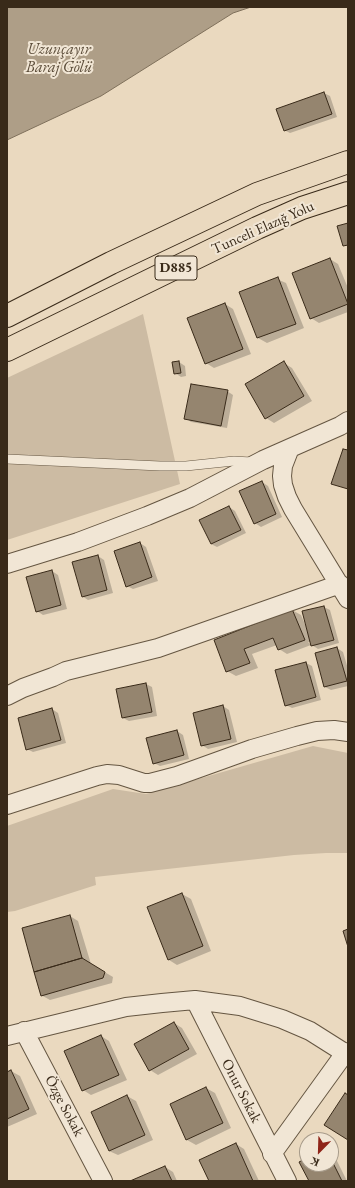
<!DOCTYPE html>
<html>
<head>
<meta charset="utf-8">
<style>
  body { margin:0 }
  #map { position:relative; width:355px; height:1188px; overflow:hidden; background:#ead9bf; font-family:"EB Garamond",serif }
  canvas { display:block }
  .frame { position:absolute; inset:0; border:8px solid #392a19; pointer-events:none }
  .north { position:absolute; left:299px; top:1132px; width:40px; height:40px; box-sizing:border-box; background:#f1e6d5; border:1px solid #a79b8a; border-radius:50%; rotate:203deg; font-size:11px; font-weight:700; line-height:16px; text-align:center; color:#392a19 }
  .north::after { content:''; display:block; margin:auto; width:14px; height:18px; background:#8f2418; clip-path:polygon(50% 0,100% 100%,50% 72%,0 100%) }
</style>
</head>
<body>
<div id="map">
<canvas width="355" height="1188"></canvas>
<div class="frame"></div>
<div class="north">K</div>
</div>
<script>
const c = document.querySelector('canvas').getContext('2d');
c.lineJoin = 'round';
function paint(path, color) { c.fillStyle = color; c.fill(path, 'evenodd'); }
const poly = rows => new Path2D(rows.map(r => 'M' + r).join(''));
function strokePath(path, color, width, dash) { c.strokeStyle = color; c.lineWidth = width; c.lineCap = dash ? 'butt' : 'round'; c.setLineDash(dash || []); c.stroke(path); }
function write(font, color, halo, rows, align = 'center') {
  c.font = font + ' "EB Garamond",serif'; c.lineWidth = 4; c.setLineDash([]); c.textBaseline = 'middle'; c.strokeStyle = halo; c.fillStyle = color; for (const [text, x, y, turn = 0] of rows) {
    c.save(); c.translate(x, y); c.rotate((+turn || 0) * Math.PI / 180); c.textAlign = isNaN(turn) ? turn : align; if (halo) c.strokeText(text, 0, 0); c.fillText(text, 0, 0); c.restore();
  }
}
const green = poly([
  [143,314,180,484,7,540,7,378],
  [313,746,348,753,348,853,326,853,294,855,95,877,96,885,15,911,7,912,7,826,113,789,146,794]
]);
const water = poly([
  [7,7,251,7,233,13,101,96,7,140,7,7]
]);
const shadow = poly([
  [324,93,330,96,337,117,290,133,284,130],
  [330,259,338,264,348,288,348,312,319,323,311,318],
  [277,279,286,283,304,328,267,343,258,338,240,293],
  [225,304,233,309,251,354,214,368,206,363],
  [179,362,185,366,186,376,181,377,175,373],
  [284,363,292,368,312,401,274,423,266,418],
  [227,391,233,395,227,428,191,422,186,418],
  [262,482,268,486,282,517,261,527,255,523],
  [229,507,235,511,246,533,217,547,211,544],
  [140,543,146,547,158,581,133,589,127,586],
  [98,556,104,560,113,593,88,600,82,596],
  [52,571,58,575,67,609,43,615,37,611],
  [324,607,330,610,339,643,318,649,312,645,312,642,308,642,311,645,287,654,279,649,277,645,252,654,258,668,236,676,227,671,215,640,292,610,301,615,307,629,308,629,303,612],
  [337,648,343,652,348,669,348,686,331,690,325,687,316,654],
  [306,663,312,666,321,700,292,708,286,705],
  [146,684,152,687,157,716,129,721,123,718],
  [223,706,229,710,237,742,208,749,202,745],
  [52,709,58,713,66,743,33,752,27,749],
  [177,731,183,735,189,759,160,766,154,763],
  [182,894,191,899,211,951,177,965,169,960],
  [70,916,78,921,91,964,113,977,112,983,50,1000,41,995],
  [174,1023,182,1028,197,1054,158,1075,150,1070],
  [101,1036,109,1041,127,1080,91,1095,83,1090],
  [11,1071,20,1076,37,1114,7,1127,7,1073],
  [206,1088,215,1093,231,1128,196,1145,187,1140,171,1105],
  [127,1096,136,1101,153,1140,118,1155,109,1151],
  [236,1144,244,1149,259,1181,210,1181],
  [331,1153,334,1155,347,1181,310,1181,301,1162,307,1159,307,1164,331,1164],
  [165,1167,173,1172,177,1181,133,1181]
]);
const building = poly([
  [324,92,332,114,284,131,276,109,324,92],
  [348,223,348,245,343,246,337,226,348,223],
  [330,258,348,304,310,319,292,273,330,258],
  [278,277,296,324,257,338,239,292,278,277],
  [225,303,243,349,205,364,187,318,225,303],
  [179,361,181,373,174,374,172,362,179,361],
  [284,361,304,396,265,419,245,384,284,361],
  [191,384,228,390,221,426,184,419,191,384],
  [343,449,348,450,348,489,331,484,343,449],
  [262,481,276,514,254,524,239,491,262,481],
  [229,506,241,530,211,544,199,520,229,506],
  [140,542,152,577,126,587,114,551,140,542],
  [98,555,107,590,82,597,72,562,98,555],
  [52,570,61,605,36,612,26,577,52,570],
  [324,606,334,640,311,646,302,611,324,606],
  [292,609,305,640,278,650,273,638,244,649,250,663,226,672,214,640,292,609],
  [337,647,347,681,324,687,315,653,337,647],
  [306,662,316,697,285,706,275,670,306,662],
  [146,683,152,712,122,718,116,689,146,683],
  [223,705,231,739,201,746,193,713,223,705],
  [52,708,61,740,26,750,18,718,52,708],
  [177,730,184,755,153,764,146,738,177,730],
  [182,893,203,946,168,960,147,907,182,893],
  [70,915,82,958,34,972,22,928,70,915],
  [348,929,348,947,343,931,348,929],
  [82,958,105,972,103,978,41,996,34,972,82,958],
  [174,1022,189,1049,149,1071,134,1044,174,1022],
  [101,1035,119,1075,82,1091,64,1051,101,1035],
  [11,1070,29,1109,7,1119,7,1072,11,1070],
  [206,1087,223,1123,186,1140,170,1104,206,1087],
  [345,1093,348,1095,348,1140,324,1125,345,1093],
  [127,1095,145,1135,109,1151,91,1112,127,1095],
  [236,1143,253,1181,209,1181,199,1160,236,1143],
  [307,1158,307,1164,331,1164,331,1159,342,1181,309,1181,299,1162,307,1158],
  [165,1166,172,1181,130,1181,165,1166]
]);
const service = poly([
  [7,459,160,466,186,466,234,461,251,462]
]);
const minor = poly([
  [290,448,283,466,282,476,283,485,287,497,293,509,348,599],
  [7,564,78,542,147,516,190,498,263,460,340,426,348,421],
  [7,696,23,688,53,677,66,671,158,648,340,584],
  [7,805,97,776,107,774,119,775,144,783,150,783,177,776,252,749,297,736,317,731,334,730,348,732],
  [195,1000,287,1181],
  [24,1031,103,1181],
  [7,1036,126,1007,162,1003,195,1000,240,1006,282,1019,310,1031,348,1055],
  [272,1154,345,1053,348,1052]
]);
const primary = poly([
  [7,316,111,263,257,194,348,162],
  [7,350,257,228,302,208,348,193]
]);
const shields = [
  [176,268,42]
];
const shieldNames = [
  ["D885",176,268]
];
const streetNames = [
  ["Tunceli Elazığ Yolu",263,228,-24],
  ["Onur Sokak",241,1091,63],
  ["Özge Sokak",64,1106,62]
];
const waterNames = [
  ["Uzunçayır",59,50],
  ["Baraj Gölü",59,68]
];
paint(green, '#ccbba3');
paint(water, '#ae9e87');
strokePath(water, '#7f705b', 1);
paint(shadow, '#0003');
paint(building, '#95856f');
strokePath(building, '#392a19', 1);
strokePath(service, '#655642', 10);
strokePath(minor, '#655642', 20);
strokePath(primary, '#392a19', 24);
strokePath(service, '#f1e6d5', 9);
strokePath(minor, '#f1e6d5', 18);
strokePath(primary, '#ead9bf', 22);
for (const [x, y, w] of shields) { const box = new Path2D(); box.roundRect(x - w / 2, y - 12, w, 24, 3); c.fillStyle = '#f1e6d5'; c.fill(box); strokePath(box, '#392a19', 1); }
write('bold 14px', '#392a19', null, shieldNames);
write('15px', '#392a19', '#f1e6d5', streetNames);
write('italic 16px', '#5c4d3a', '#f1e6d5', waterNames);
</script>
</body>
</html>
